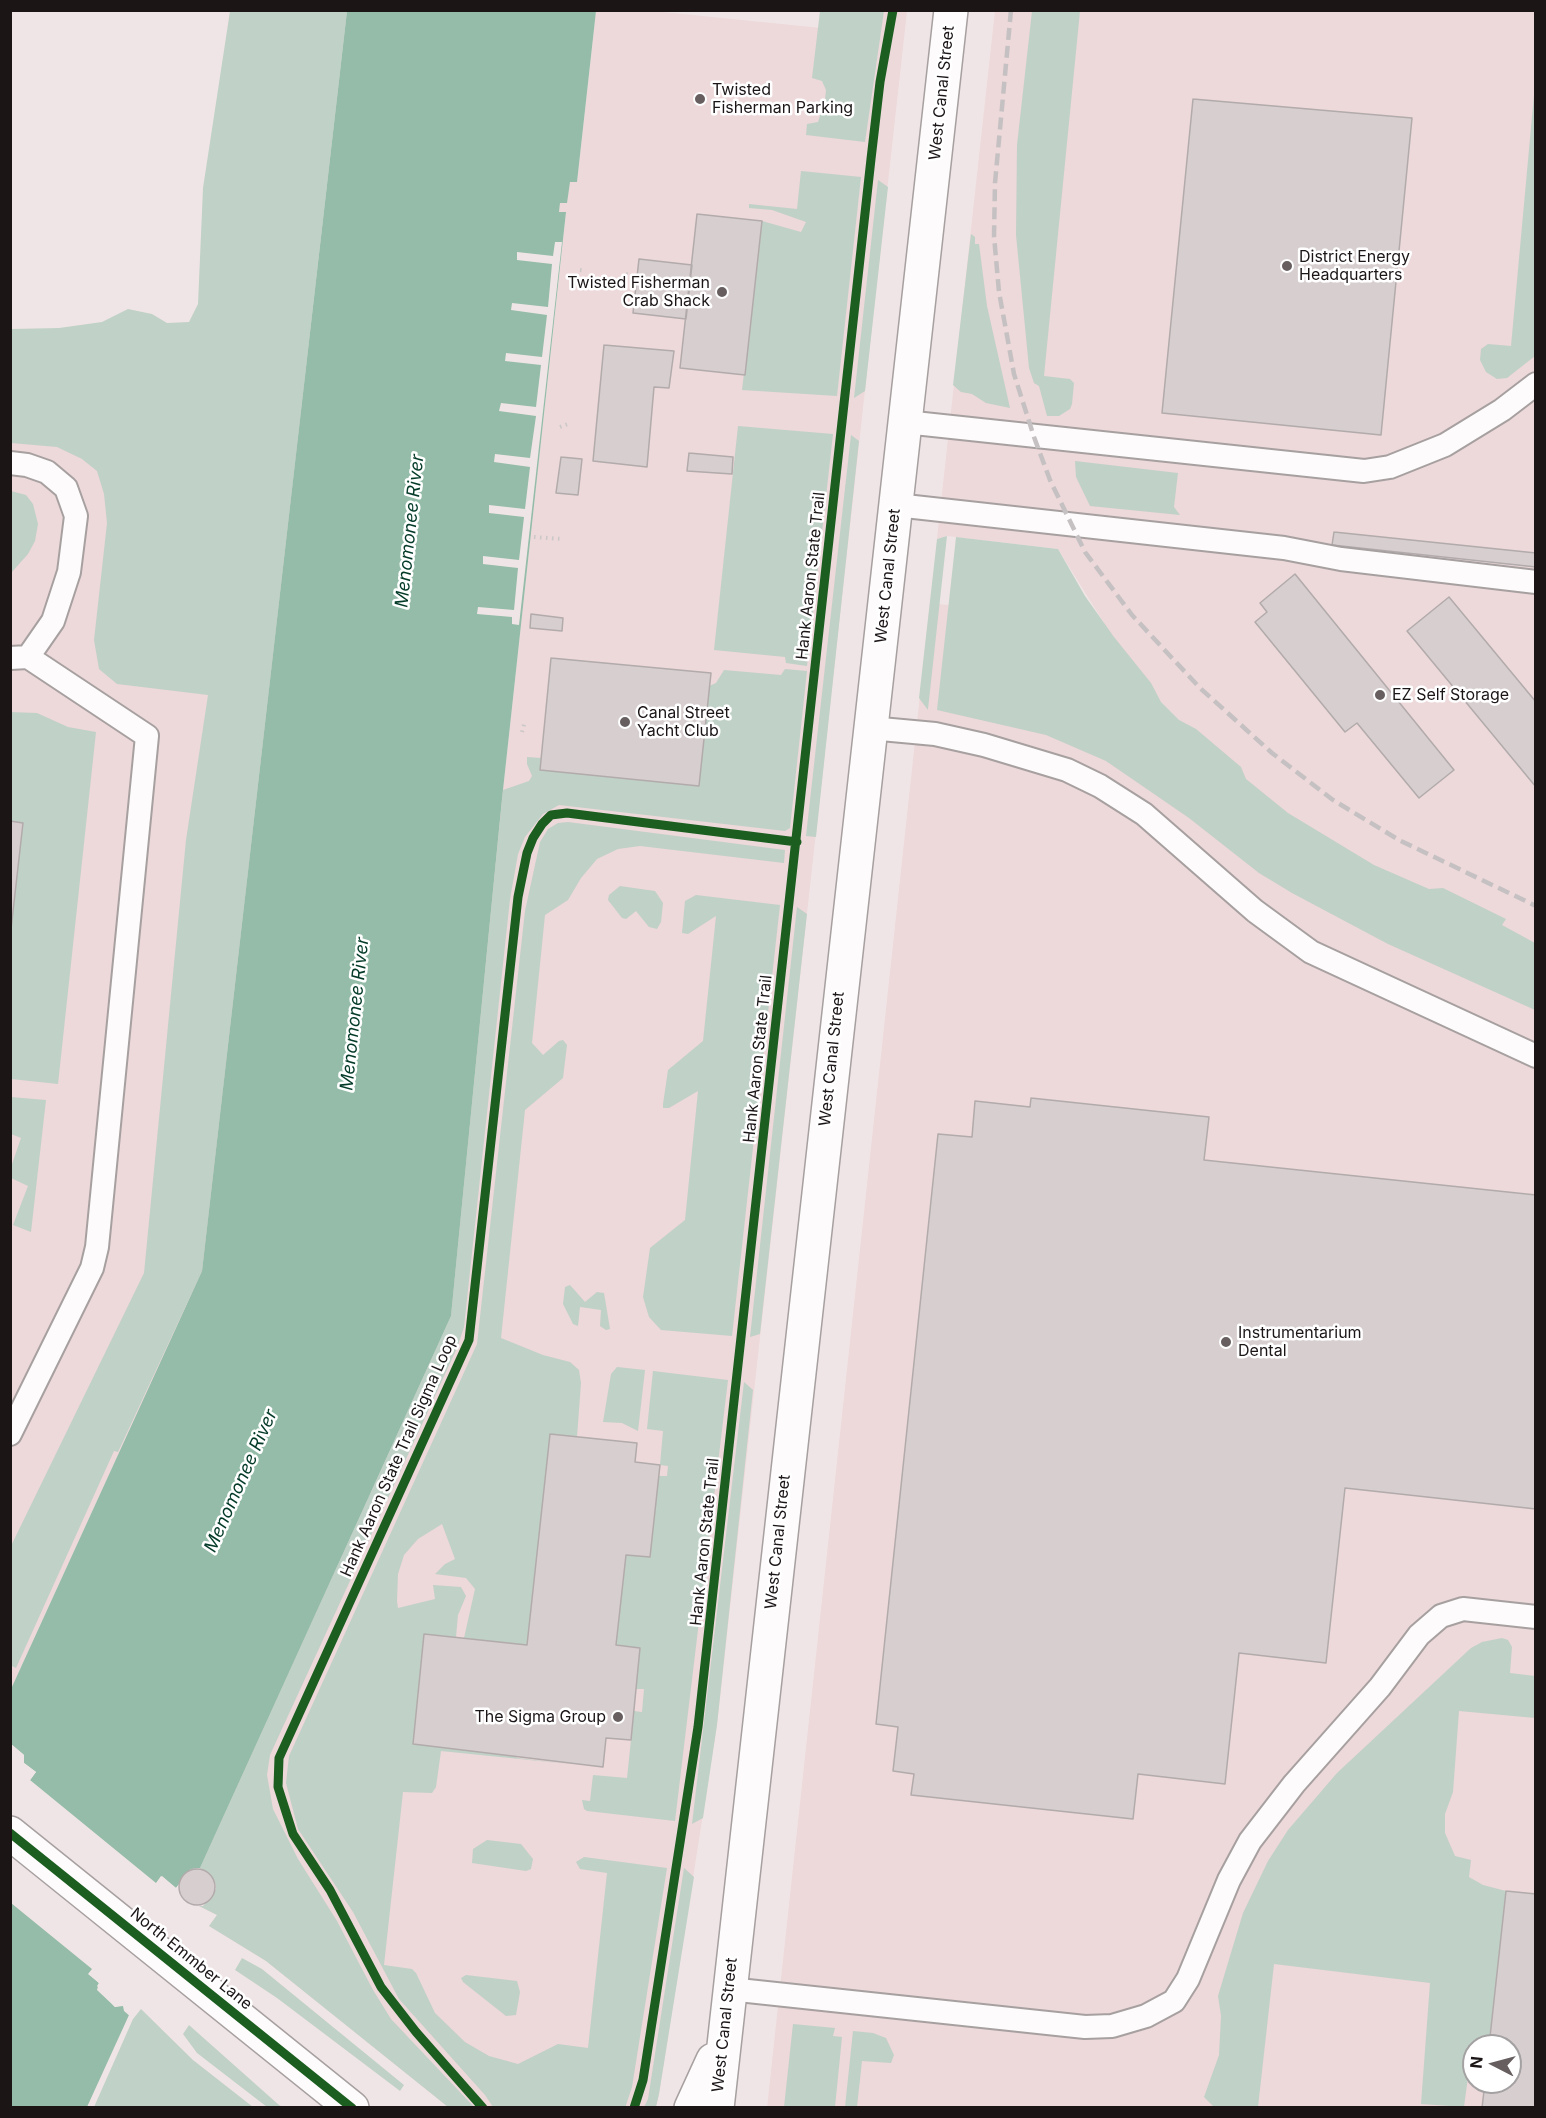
<!DOCTYPE html>
<html>
<head>
<meta charset="utf-8">
<style>
  body { margin:0 }
  #map { position:relative; width:1546px; height:2118px; overflow:hidden; background:#f0e5e6; font-family:Inter,sans-serif }
  canvas { display:block }
  .frame { position:absolute; inset:0; border:12px solid #1b1516; pointer-events:none }
  .north { position:absolute; left:1462px; top:2034px; width:60px; height:60px; box-sizing:border-box; background:#fff; border:2px solid #a4a1a2; border-radius:50%; rotate:276deg; font-size:16px; font-weight:700; line-height:24px; text-align:center; color:#1b1516 }
  .north::after { content:''; display:block; margin:auto; width:21px; height:27px; background:#665e5f; clip-path:polygon(50% 0,100% 100%,50% 72%,0 100%) }
</style>
</head>
<body>
<div id="map">
<canvas width="1546" height="2118"></canvas>
<div class="frame"></div>
<div class="north">N</div>
</div>
<script>
const c = document.querySelector('canvas').getContext('2d');
c.lineJoin = 'round';
function paint(path, color) { c.fillStyle = color; c.fill(path, 'evenodd'); }
const poly = rows => new Path2D(rows.map(r => 'M' + r).join(''));
function strokePath(path, color, width, dash) { c.strokeStyle = color; c.lineWidth = width; c.lineCap = dash ? 'butt' : 'round'; c.setLineDash(dash || []); c.stroke(path); }
function write(font, color, halo, rows, align = 'center') {
  c.font = font + ' Inter,sans-serif'; c.lineWidth = 5; c.setLineDash([]); c.textBaseline = 'middle'; c.strokeStyle = halo; c.fillStyle = color; for (const [text, x, y, turn = 0] of rows) {
    c.save(); c.translate(x, y); c.rotate((+turn || 0) * Math.PI / 180); c.textAlign = isNaN(turn) ? turn : align; if (halo) c.strokeText(text, 0, 0); c.fillText(text, 0, 0); c.restore();
  }
}
const built = poly([
  [596,11,653,11,880,34,884,11,907,11,717,1725,659,2094,656,2107,448,2107,266,1961,209,1926,217,1915,199,1906,203,1906,216,1889,215,1881,200,1868,451,1316,502,799,566,213,559,212,560,202,570,182,577,182],
  [995,11,1535,11,1535,2107,767,2108,930,603,1104,623,1058,549,947,536,937,539],
  [1474,2046,1510,2046,1510,2082,1474,2082],
  [11,353,304,383,202,1271,11,1689]
]);
const green = poly([
  [230,11,347,11,202,1271,118,1452,114,1451,16,1668,10,1665,10,1548,144,1273,186,840,208,695,117,684,99,669,94,640,107,523,104,494,97,471,82,459,57,447,11,443,11,329,59,328,102,322,128,309,152,314,167,323,189,322,198,304,203,188],
  [820,11,884,11,865,142,806,135,807,124,818,122,825,100,826,90,822,81,812,78],
  [1032,11,1080,11,1044,376,1070,379,1074,383,1072,404,1070,409,1059,416,1047,416,1039,386,1034,383,1029,368,1016,235,1017,145],
  [1535,84,1535,356,1507,378,1497,379,1486,372,1480,360,1481,349,1488,344,1511,346],
  [801,171,861,177,837,396,742,390,762,221,801,232,806,222,772,210,749,208,749,204,797,209],
  [878,180,888,187,865,391,854,398],
  [971,234,975,237,975,244,979,244,987,306,1010,408,986,403,972,394,961,392,953,385],
  [738,426,833,434,807,666,786,663,785,657,714,650],
  [851,435,859,441,816,837,806,836],
  [1075,461,1178,473,1174,507,1180,515,1090,506,1076,477],
  [11,491,26,495,33,504,38,524,35,541,28,554,11,573],
  [947,536,928,709,928,710,919,698,937,539],
  [956,537,1058,549,1085,596,1114,637,1151,683,1161,702,1179,720,1196,729,1241,767,1246,779,1288,813,1374,865,1429,889,1443,888,1506,919,1502,925,1535,943,1535,1010,1388,944,1292,893,1259,873,1189,818,1106,761,1046,735,937,710],
  [785,669,807,671,790,828,785,831,559,805,543,814,525,837,518,854,510,899,464,1327,457,1348,270,1755,267,1775,273,1809,298,1859,337,1921,373,1990,391,2019,474,2107,448,2107,266,1961,209,1926,217,1915,199,1906,203,1906,216,1889,215,1881,200,1868,451,1316,503,790,529,781,532,776,527,764,527,757,541,758,541,770,699,786,709,686,716,683,724,670,781,675],
  [10,712,37,713,68,727,96,732,58,1084,11,1079,10,938,23,823,11,821],
  [568,822,785,850,784,863,640,846,618,849,597,859,581,878,568,900,545,915,532,1043,543,1055,559,1041,563,1040,567,1045,563,1078,525,1110,501,1338,543,1355,570,1362,579,1370,581,1383,577,1437,550,1434,527,1645,464,1638,475,1589,466,1578,435,1574,445,1564,455,1559,442,1524,418,1539,404,1555,398,1574,397,1601,398,1608,435,1599,433,1585,461,1587,466,1596,458,1615,456,1637,424,1634,413,1744,516,1755,517,1758,569,1764,441,1751,436,1787,432,1793,403,1792,384,1965,412,1969,416,1973,435,2013,465,2042,489,2056,518,2064,558,2044,588,2048,607,1873,580,1869,576,1862,584,1857,667,1868,632,2087,625,2108,493,2107,485,2095,399,1999,353,1912,298,1829,286,1783,289,1756,477,1344,525,911,540,842,548,829,558,823],
  [620,886,655,891,663,903,661,922,657,929,649,927,636,911,626,919,622,918,608,900,609,895],
  [696,895,780,905,732,1336,661,1330,649,1317,643,1297,650,1248,685,1220,698,1091,669,1108,663,1108,663,1104,668,1070,703,1041,716,916,688,934,682,933,685,901],
  [797,907,807,914,760,1334,750,1337],
  [11,1097,46,1100,31,1232,13,1225,28,1186,11,1178,11,1167,21,1138,11,1134],
  [570,1285,585,1302,597,1292,604,1293,610,1329,606,1330,600,1326,601,1310,580,1307,578,1326,573,1324,563,1304,565,1287],
  [617,1367,645,1370,638,1431,622,1423,603,1422,611,1374],
  [653,1371,728,1380,675,1821,587,1811,584,1809,582,1800,590,1801,593,1775,627,1778,634,1711,642,1712,644,1689,636,1689,640,1648,616,1645,626,1555,650,1557,658,1476,667,1476,668,1466,660,1465,663,1431,647,1429],
  [744,1382,753,1390,717,1725,703,1818,692,1824],
  [1502,1638,1508,1640,1512,1647,1510,1673,1535,1676,1535,1718,1459,1711,1453,1792,1445,1814,1445,1833,1455,1856,1471,1860,1469,1877,1483,1885,1506,1891,1489,2046,1474,2046,1474,2054,1471,2054,1464,2107,1421,2104,1430,1983,1274,1964,1258,2107,1214,2107,1204,2097,1219,2055,1221,2016,1218,1996,1243,1913,1268,1861,1288,1830,1337,1773,1471,1648,1482,1642],
  [487,1840,521,1844,533,1859,531,1869,526,1871,472,1863,473,1849],
  [684,1868,694,1877,659,2094,656,2107,644,2107,648,2099],
  [242,1958,262,1969,404,2085,400,2091,277,1998,235,1970],
  [466,1975,517,1981,520,1992,516,2015,506,2016,463,1982,461,1978],
  [141,2009,193,2060,253,2107,94,2107,133,2019],
  [793,2024,835,2028,833,2036,842,2037,835,2107,784,2107],
  [189,2025,279,2105,283,2107,267,2107,197,2053,183,2034],
  [853,2031,873,2033,886,2038,894,2055,891,2063,862,2061,857,2107,845,2107]
]);
const water = poly([
  [347,11,596,11,577,182,570,182,567,203,560,203,559,212,566,212,502,799,451,1316,200,1868,191,1869,176,1888,162,1876,89,1974,99,1983,97,1986,115,2007,123,2005,129,2015,87,2107,11,2108,11,1806,36,1772,24,1763,24,1755,11,1744,11,1689,202,1271]
]);
const pier = poly([
  [555,242,562,242,519,625,512,624,512,617,477,614,478,607,514,610,518,568,483,564,483,556,519,560,524,517,489,513,489,505,525,509,530,467,494,462,495,454,530,458,536,416,499,411,501,403,536,407,541,365,505,361,506,353,542,357,547,315,511,310,512,303,548,307,552,264,517,260,517,252,553,256],
  [11,1744,24,1755,24,1763,36,1772,30,1780,156,1883,161,1876,176,1888,191,1869,202,1870,192,1872,177,1891,162,1880,93,1974,102,1981,100,1989,116,2004,125,2003,131,2017,124,2011,123,2006,115,2007,97,1990,99,1983,88,1974,92,1969,11,1903,10,1801,32,1772,22,1765,21,1757,10,1748]
]);
const building = poly([
  [1193,99,1412,118,1381,435,1162,413,1193,99],
  [697,214,762,221,745,375,680,368,697,214],
  [639,259,692,265,686,319,633,313,639,259],
  [604,345,674,351,669,388,654,387,647,467,593,461,604,345],
  [689,453,733,457,732,474,687,471,689,453],
  [561,457,582,459,578,495,556,493,561,457],
  [1334,532,1536,553,1536,567,1332,545,1334,532],
  [1295,574,1454,770,1419,798,1357,723,1345,732,1255,622,1267,612,1260,603,1295,574],
  [1449,597,1536,702,1536,787,1407,631,1449,597],
  [531,614,563,618,562,631,530,628,531,614],
  [551,658,711,673,699,786,540,770,551,658],
  [10,821,23,823,10,938,10,821],
  [1031,1098,1209,1117,1204,1160,1536,1195,1536,1509,1345,1488,1326,1663,1239,1653,1225,1784,1138,1774,1133,1819,911,1795,914,1774,893,1771,898,1727,876,1724,938,1134,972,1137,975,1101,1030,1107,1031,1098],
  [550,1434,637,1443,635,1462,660,1465,650,1557,626,1555,616,1645,640,1648,631,1740,606,1738,603,1767,413,1744,424,1634,527,1645,550,1434],
  '179 1887a18 18 0 1 1 36 0a18 18 0 1 1-36 0Z',
  [1506,1891,1536,1894,1536,2108,1482,2108,1485,2082,1510,2082,1510,2046,1489,2046,1506,1891]
]);
const path = poly([
  [580,270,586,271],
  [626,274,630,275],
  [560,427,568,424],
  [534,537,562,539],
  [522,732,525,721]
]);
const lane = poly([
  [905,422,1364,471,1390,467,1445,445,1502,410,1536,384],
  [10,463,27,465,47,472,66,488,76,516,69,572,53,621,28,657],
  [896,505,1284,548,1341,559,1536,582],
  [10,658,28,657,147,736,97,1247,92,1268,10,1434],
  [870,728,935,734,984,745,1067,770,1100,786,1144,814,1255,911,1311,952,1536,1056],
  [729,1989,1085,2027,1112,2026,1146,2016,1174,2001,1188,1979,1229,1880,1250,1841,1294,1784,1380,1687,1419,1635,1441,1616,1463,1609,1536,1617]
]);
const secondary = poly([
  [10,1833,352,2108],
  [691,2108,713,2060],
  [717,2108,951,10]
]);
const rail = poly([
  [1011,10,995,183,994,236,999,292,1014,374,1034,437,1050,480,1085,552,1132,615,1200,688,1272,753,1333,800,1399,840,1536,906]
]);
const cycleway = poly([
  [10,1833,352,2108],
  [483,2108,416,2032,381,1987,330,1890,293,1834,278,1787,279,1758,469,1340,518,897,527,853,533,838,542,824,551,815,567,813,797,842],
  [634,2108,643,2080,698,1727,871,159,880,82,893,10]
]);
const markers = [
  [700,99,6,"#665e5f"],
  [1287,266,6,"#665e5f"],
  [722,292,6,"#665e5f"],
  [1380,695,6,"#665e5f"],
  [625,722,6,"#665e5f"],
  [1226,1342,6,"#665e5f"],
  [618,1717,6,"#665e5f"]
];
const poiNames = [
  ["Twisted",712,90],
  ["Fisherman Parking",712,108],
  ["District Energy",1299,257],
  ["Headquarters",1299,275],
  ["Twisted Fisherman",710,283,"right"],
  ["Crab Shack",710,301,"right"],
  ["EZ Self Storage",1392,695],
  ["Canal Street",637,713],
  ["Yacht Club",637,731],
  ["Instrumentarium",1238,1333],
  ["Dental",1238,1351],
  ["The Sigma Group",606,1717,"right"]
];
const streetNames = [
  ["West Canal Street",942,93,-84],
  ["Hank Aaron State Trail",811,576,-84],
  ["West Canal Street",888,576,-84],
  ["Hank Aaron State Trail",758,1059,-84],
  ["West Canal Street",832,1059,-84],
  ["Hank Aaron State Trail Sigma Loop",399,1456,-66],
  ["Hank Aaron State Trail",705,1542,-84],
  ["West Canal Street",778,1542,-84],
  ["North Emmber Lane",191,1959,39],
  ["West Canal Street",725,2025,-84]
];
const waterNames = [
  ["Menomonee River",410,531,-84],
  ["Menomonee River",355,1014,-84],
  ["Menomonee River",241,1481,-66]
];
paint(built, '#edd8da');
paint(green, '#c0d1c7');
paint(water, '#94bca8');
paint(pier, '#f0e5e6');
paint(building, '#d7cecf');
strokePath(building, '#b2abab', 1.5);
strokePath(lane, '#a7a0a0', 26);
strokePath(secondary, '#a7a0a0', 36);
strokePath(path, '#cbc8c8', 4, [1.5, 4.5]);
strokePath(lane, '#fdfbfb', 22);
strokePath(secondary, '#fdfbfb', 33);
strokePath(rail, '#c5c1c2', 4.5, [12, 6]);
strokePath(cycleway, '#1b5e20', 9);
for (const [x, y, r, color] of markers) { const dot = new Path2D(); dot.arc(x, y, r, 0, 2 * Math.PI); c.fillStyle = color; c.fill(dot); strokePath(dot, '#fff', 2); }
write('16px', '#1b1516', '#fff', poiNames, 'left');
write('16px', '#1b1516', '#fff', streetNames);
write('italic 18px', '#033a28', '#fff', waterNames);
</script>
</body>
</html>
